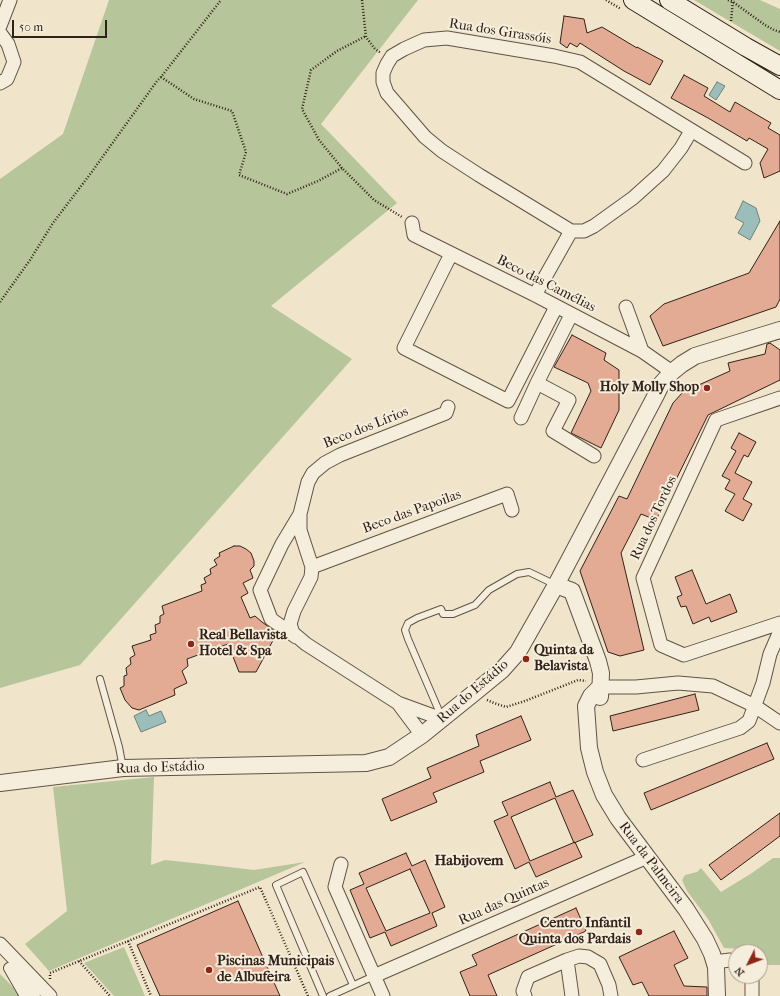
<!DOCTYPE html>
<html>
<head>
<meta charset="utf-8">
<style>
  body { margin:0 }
  #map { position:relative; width:780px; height:996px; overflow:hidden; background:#f0e5ca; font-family:"IM FELL French Canon",serif }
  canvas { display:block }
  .north { position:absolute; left:728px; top:944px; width:40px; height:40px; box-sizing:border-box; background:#f5eedd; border:1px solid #a79c8e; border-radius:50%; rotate:228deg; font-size:11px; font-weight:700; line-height:16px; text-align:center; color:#322118 }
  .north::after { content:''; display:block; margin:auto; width:14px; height:18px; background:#8f2418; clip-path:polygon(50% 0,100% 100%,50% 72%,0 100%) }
  .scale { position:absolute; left:12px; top:20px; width:95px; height:18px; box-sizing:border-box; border:2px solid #322118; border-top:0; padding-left:5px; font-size:12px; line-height:14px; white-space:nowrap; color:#322118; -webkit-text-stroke:3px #f5eedd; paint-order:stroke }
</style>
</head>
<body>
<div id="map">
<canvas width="780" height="996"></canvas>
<div class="north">N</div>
<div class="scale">50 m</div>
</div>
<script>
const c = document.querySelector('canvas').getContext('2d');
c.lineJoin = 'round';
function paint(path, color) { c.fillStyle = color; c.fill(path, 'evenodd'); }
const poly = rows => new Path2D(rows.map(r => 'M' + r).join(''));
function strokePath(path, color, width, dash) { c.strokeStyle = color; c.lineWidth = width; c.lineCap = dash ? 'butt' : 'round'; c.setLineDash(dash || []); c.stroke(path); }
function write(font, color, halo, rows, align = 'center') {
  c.font = font + ' "IM FELL French Canon",serif'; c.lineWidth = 4; c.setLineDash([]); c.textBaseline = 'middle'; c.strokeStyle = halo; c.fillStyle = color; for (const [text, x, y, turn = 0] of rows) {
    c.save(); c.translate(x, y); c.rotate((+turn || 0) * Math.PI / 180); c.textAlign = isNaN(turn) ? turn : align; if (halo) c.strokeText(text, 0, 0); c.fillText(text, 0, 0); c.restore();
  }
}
const green = poly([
  [109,0,418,0,321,124,397,203,271,306,352,359,80,665,0,688,0,179,63,134],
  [694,0,760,0,780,9,780,51],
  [154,777,151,865,165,860,203,864,254,870,305,862,49,971,25,944,67,911,53,787],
  [773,858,780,858,780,965,760,965,760,952,744,952,741,949,724,948,708,919,687,891,682,880,685,875,697,872,701,868,721,892,752,873],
  [124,947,145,996,114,996,84,963],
  [0,974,9,983,20,996,0,996]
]);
const water = poly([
  [717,82,725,86,716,100,709,95,717,82],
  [743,201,756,208,760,221,750,240,738,233,744,223,735,218,743,201],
  [146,710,149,716,161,711,166,722,141,732,134,716,146,710]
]);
const building = poly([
  [564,16,584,19,587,33,602,27,637,48,637,47,663,61,650,85,624,71,580,43,577,47,570,43,567,48,560,43,564,16],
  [684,75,708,88,704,96,730,112,735,102,771,123,768,128,780,135,780,171,764,178,760,163,768,149,749,138,747,141,708,118,671,98,684,75],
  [780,221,780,299,776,307,663,346,650,316,664,304,749,273,780,221],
  [572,335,606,353,604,360,619,370,619,410,601,448,571,433,591,391,588,383,554,367,572,335],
  [770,343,780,350,780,380,708,415,656,520,641,514,621,553,644,650,620,656,608,652,580,571,619,496,627,499,673,403,683,392,730,371,728,363,765,354,767,344,770,343],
  [739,433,756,442,748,457,744,455,735,473,752,482,743,499,752,504,743,521,725,511,735,494,725,489,730,480,722,476,736,451,731,448,739,433],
  [234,546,240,546,246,549,251,553,254,561,254,566,250,570,253,578,243,583,248,593,241,597,250,618,255,616,262,622,277,633,256,672,239,672,228,644,187,659,188,666,182,671,187,683,174,689,175,695,139,710,132,708,125,700,120,688,124,686,124,676,127,675,126,668,131,664,130,658,135,655,132,646,151,640,150,635,156,633,155,625,160,623,160,616,164,614,162,606,202,591,201,585,206,583,204,578,211,574,210,569,217,565,214,560,220,556,219,553,234,546],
  [692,570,706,604,730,594,737,612,711,622,709,617,693,624,686,606,681,607,677,597,682,595,675,577,692,570],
  [695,694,699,710,613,731,610,716,695,694],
  [521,716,531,740,480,761,484,772,433,793,437,802,391,821,382,799,431,778,427,768,479,746,476,735,521,716],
  [767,743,774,759,651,810,644,793,767,743],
  [550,782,556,797,573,790,593,835,574,843,555,798,511,817,530,861,575,842,582,857,536,877,529,862,515,869,494,821,508,815,502,802,550,782],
  [780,813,780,836,721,880,709,865,780,813],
  [406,853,412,866,425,860,445,907,432,913,437,926,391,946,385,932,370,938,350,890,364,884,359,873,406,853],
  [410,869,430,913,386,931,366,888,410,869],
  [238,901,280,996,160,996,137,945,238,901],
  [576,908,586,931,488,975,497,996,470,996,460,972,477,965,472,955,576,908],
  [674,931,688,958,674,965,684,986,707,987,707,996,649,996,642,982,633,985,619,957,674,931]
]);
const path = poly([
  [362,0,366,37,375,49,381,53],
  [606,0,621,9],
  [728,0,733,2,765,25,774,30,780,32],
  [731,21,733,0],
  [161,77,194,99,232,111,246,152,239,175,287,194,318,181,342,168,374,200,402,217],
  [342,168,319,140,302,109,311,70,337,51,366,36],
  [0,302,30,260,53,223,91,173,157,81,161,77,221,0],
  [487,700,494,703,506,707,525,701,578,680,586,681],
  [128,941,151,996],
  [79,961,110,996],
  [50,979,50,973,260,887,308,996]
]);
const service = poly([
  [100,679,119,747,123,768],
  [442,718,408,639,405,630,408,623,417,618,441,609,443,614,453,614,475,605,489,590,517,574,529,572,556,585],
  [323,996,276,885,303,872,353,985],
  [330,996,374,976]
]);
const pedestrian = poly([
  [25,996,9,968,35,996]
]);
const minor = poly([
  [0,26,10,0],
  [0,33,8,44,14,62,7,79,0,83],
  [412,223,414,235,535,295,642,351,672,372],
  [571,231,479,175,442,151,425,137,387,93,383,82,383,73,387,64,392,56,404,49,424,40,447,38,554,56,580,62,745,163],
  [451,254,404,348,508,401,556,307],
  [535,295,571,231,584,231,594,226,633,198,663,171,681,148,691,131],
  [626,307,642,351],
  [537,383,569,400,553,431,594,456],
  [780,398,716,420,643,578,661,645,684,655,780,623],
  [521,418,537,383,571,315],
  [312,567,507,494,512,510],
  [296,637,271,619,260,590,282,544,300,514],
  [600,687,636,687,678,683,713,686,755,706,780,723],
  [398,703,422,735],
  [442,719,398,703,306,644,293,633,290,624,294,611,311,577,312,567,300,530,300,514,308,482,313,473,325,463,340,455,446,413,448,407],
  [643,760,740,728,749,721,763,683,770,654,780,631],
  [341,864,335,887,383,996],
  [0,944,50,996],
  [567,960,572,996],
  [714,962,730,960,736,962],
  [374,976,647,857],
  [525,996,523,991,528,977,567,960,579,956,588,957,600,964,609,985,611,996],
  [752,996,752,976]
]);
const tertiary = poly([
  [556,585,572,591,598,661,601,673,600,697],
  [600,687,591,696,586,706,589,748,595,772,604,795,618,818,686,909,705,939,712,954,716,967,717,996],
  [0,783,123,768,366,763,389,757,422,735,474,693,502,670,518,652,556,585,656,395,662,383,672,372,682,364,695,356,780,330]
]);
const secondary = poly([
  [633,0,780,90],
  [669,0,746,47,780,66]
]);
const markers = [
  [707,388,4,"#8f2418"],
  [191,644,4,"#8f2418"],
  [526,659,4,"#8f2418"],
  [639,932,4,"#8f2418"],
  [209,970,4,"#8f2418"]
];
const streetNames = [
  ["Rua dos Girassóis",500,32,9],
  ["Beco das Camélias",546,284,27],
  ["Beco dos Lírios",366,428,-22],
  ["Beco das Papoilas",412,512,-20],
  ["Rua dos Tordos",654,518,-65],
  ["Rua do Estádio",473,692,-41],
  ["Rua do Estádio",160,768,-2],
  ["Rua da Palmeira",651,863,53],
  ["Rua das Quintas",504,902,-24]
];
const poiNames = [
  ["Holy Molly Shop",699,388,"right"],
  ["Real Bellavista",199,636],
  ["Hotel & Spa",199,652],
  ["Quinta da",534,651],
  ["Belavista",534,667],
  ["Centro Infantil",631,924,"right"],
  ["Quinta dos Pardais",631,940,"right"],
  ["Piscinas Municipais",217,962],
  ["de Albufeira",217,978]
];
const neighbourhoodNames = [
  ["Habijovem",469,861]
];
paint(green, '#b6c59a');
paint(water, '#9bbebb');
strokePath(water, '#717f7a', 1);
paint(building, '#e3ab93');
strokePath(building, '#322118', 1);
strokePath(service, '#625244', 8);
strokePath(pedestrian, '#625244', 12);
strokePath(minor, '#625244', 15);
strokePath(tertiary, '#625244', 18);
strokePath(secondary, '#322118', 20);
strokePath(path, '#322118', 2.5, [1, 2]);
strokePath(service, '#f5eedd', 6);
strokePath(pedestrian, '#f5eedd', 10);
strokePath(minor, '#f5eedd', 13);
strokePath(tertiary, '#f5eedd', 16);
strokePath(secondary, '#f5eedd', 18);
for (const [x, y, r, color] of markers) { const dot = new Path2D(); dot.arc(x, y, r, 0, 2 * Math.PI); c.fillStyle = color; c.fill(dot); strokePath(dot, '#f5eedd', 1.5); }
write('14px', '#322118', '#f5eedd', streetNames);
write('bold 14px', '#322118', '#f5eedd', poiNames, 'left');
write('bold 15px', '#322118', '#f5eedd', neighbourhoodNames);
</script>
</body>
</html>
